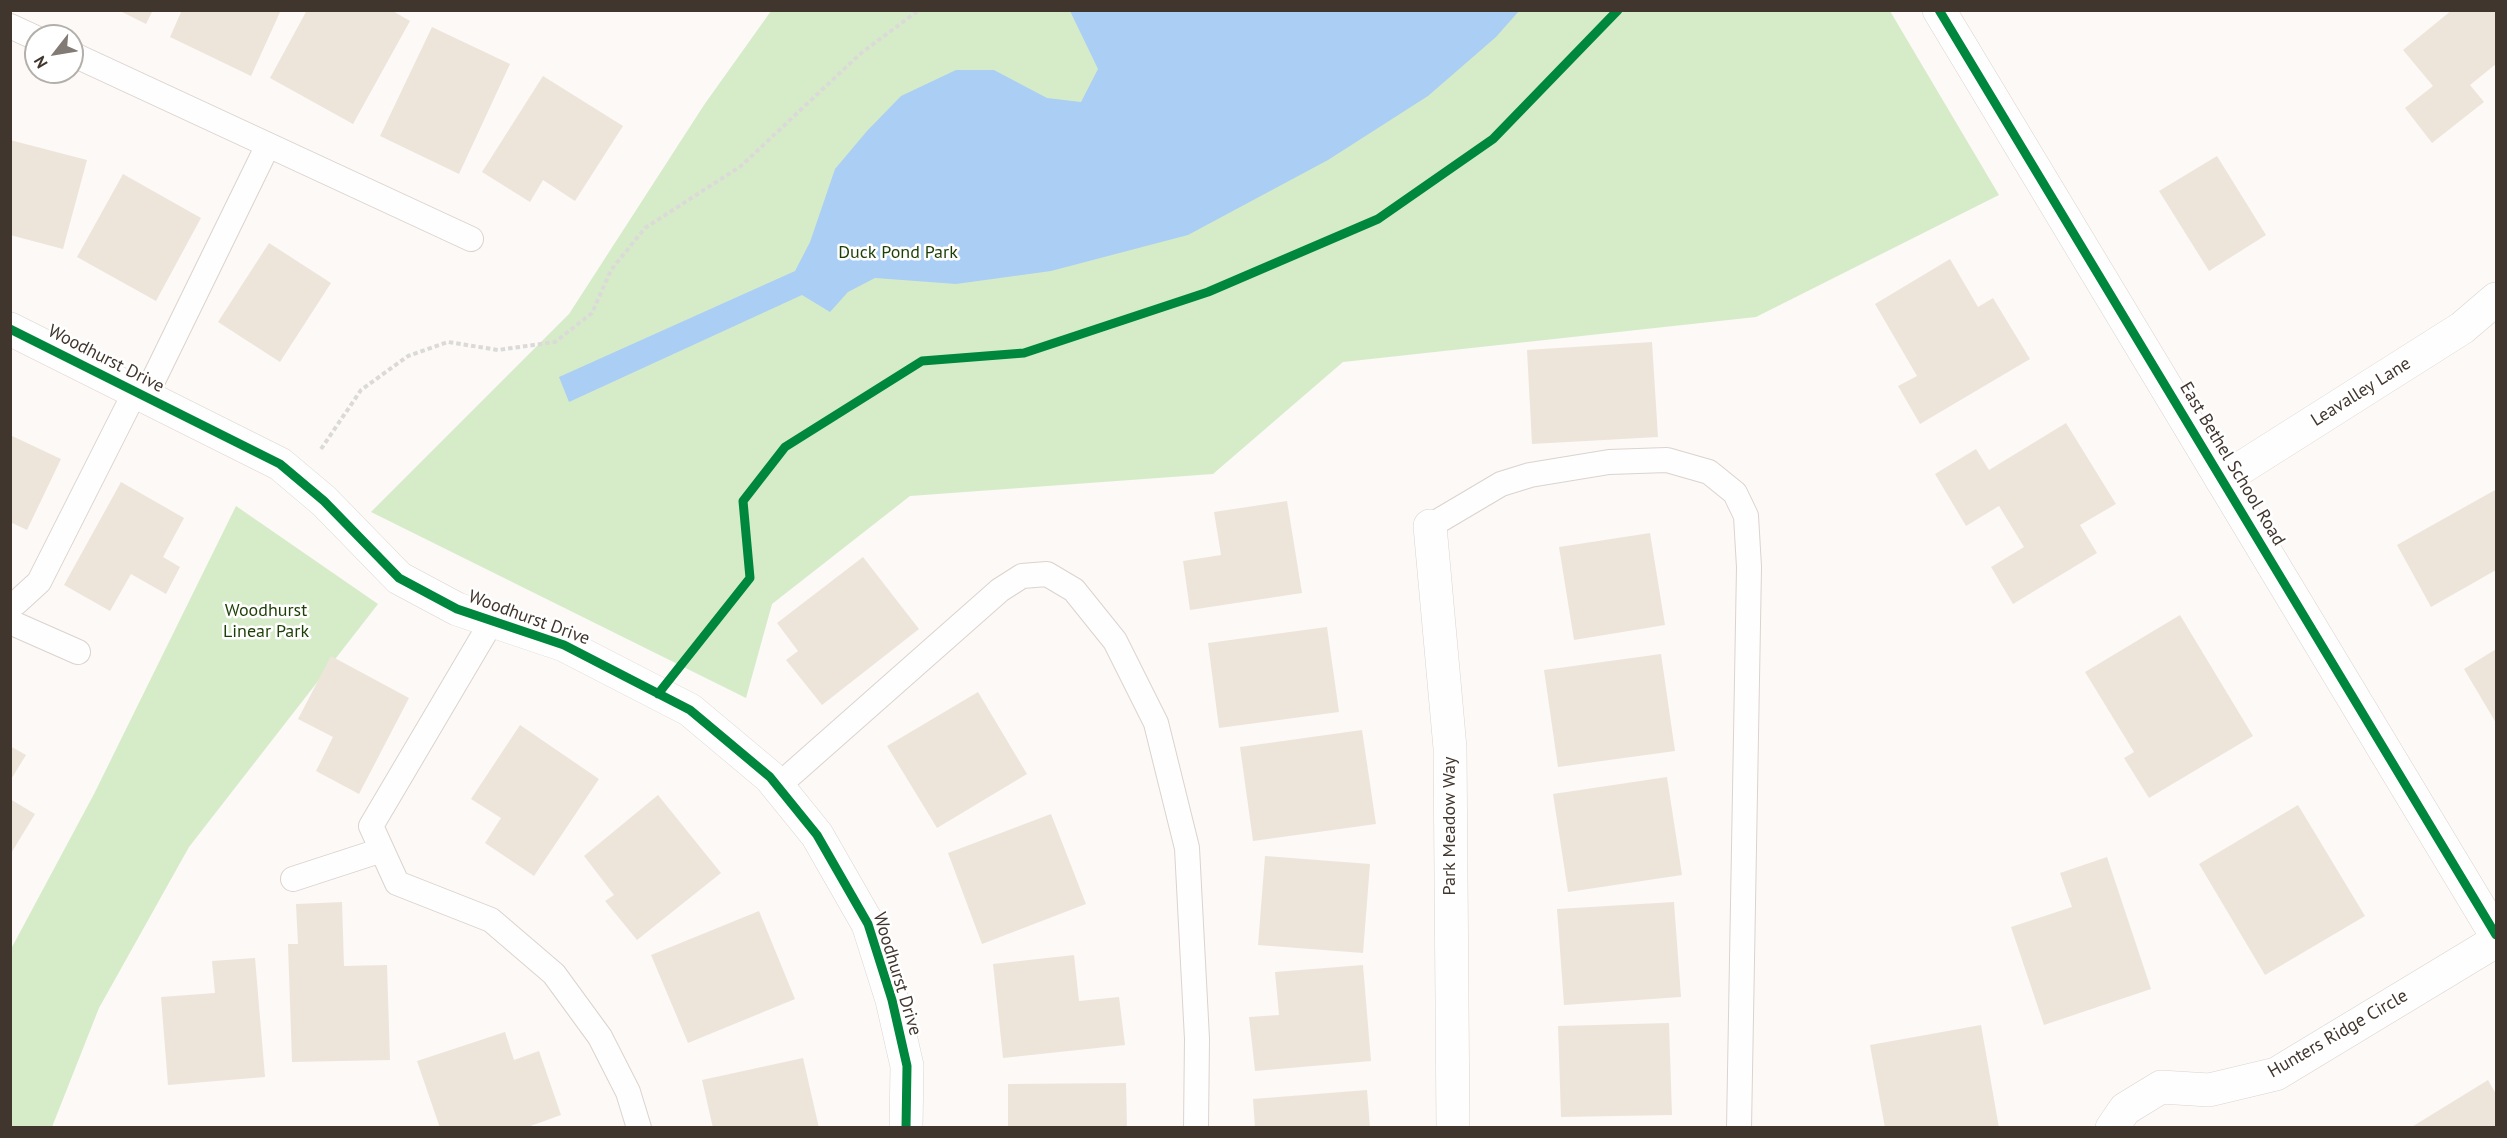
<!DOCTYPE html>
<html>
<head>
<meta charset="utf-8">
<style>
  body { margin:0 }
  #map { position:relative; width:2507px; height:1138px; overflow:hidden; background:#fcf9f7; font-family:"PT Sans",sans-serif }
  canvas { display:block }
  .frame { position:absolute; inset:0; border:12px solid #41362d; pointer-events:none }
  .north { position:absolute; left:24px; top:24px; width:60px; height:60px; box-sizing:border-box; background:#fff; border:2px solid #b3afab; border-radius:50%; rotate:239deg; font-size:16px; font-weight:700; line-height:24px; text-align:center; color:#41362d }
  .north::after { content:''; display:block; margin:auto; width:21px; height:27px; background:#827a74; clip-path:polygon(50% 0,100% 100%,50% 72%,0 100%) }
</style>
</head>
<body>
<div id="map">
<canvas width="2507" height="1138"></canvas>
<div class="frame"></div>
<div class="north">N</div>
</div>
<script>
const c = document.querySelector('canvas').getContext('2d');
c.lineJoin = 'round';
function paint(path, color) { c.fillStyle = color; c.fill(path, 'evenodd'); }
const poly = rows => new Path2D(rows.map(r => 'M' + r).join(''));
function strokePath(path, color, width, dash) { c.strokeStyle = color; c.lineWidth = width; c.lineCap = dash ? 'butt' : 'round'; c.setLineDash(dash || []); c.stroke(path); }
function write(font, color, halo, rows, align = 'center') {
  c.font = font + ' "PT Sans",sans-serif'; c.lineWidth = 5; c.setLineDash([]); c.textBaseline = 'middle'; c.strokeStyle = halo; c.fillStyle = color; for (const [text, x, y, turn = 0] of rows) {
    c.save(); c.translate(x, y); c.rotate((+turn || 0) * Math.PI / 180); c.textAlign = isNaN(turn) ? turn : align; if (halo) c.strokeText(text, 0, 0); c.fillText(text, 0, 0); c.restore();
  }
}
const green = poly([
  [771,11,1890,11,1999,195,1756,317,1343,362,1213,474,910,496,772,604,746,698,371,512,569,314,704,105],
  [236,506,378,604,189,847,99,1008,52,1127,11,1128,11,949,94,794]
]);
const water = poly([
  [1070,11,1519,11,1496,37,1428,96,1328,160,1188,235,1051,271,956,284,875,278,848,292,830,312,802,295,569,402,559,377,795,271,810,242,835,169,867,131,901,96,956,70,994,70,1047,98,1081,102,1098,69]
]);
const building = poly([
  [118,10,153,10,146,24],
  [182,10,281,10,251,76,170,37],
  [307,10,391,10,410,21,353,124,270,78],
  [2452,10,2496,10,2496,64,2470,85,2484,102,2432,143,2405,108,2433,86,2403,50],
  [432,27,510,64,459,174,380,136],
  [543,76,623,126,575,201,543,180,530,202,482,172],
  [10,140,87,160,63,249,10,235],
  [2217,156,2266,235,2209,271,2159,191],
  [123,174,201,218,156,301,77,257],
  [269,243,331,283,280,362,218,322],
  [1950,259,1978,307,1993,298,2030,359,1920,424,1898,386,1917,376,1875,304],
  [1652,342,1658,437,1532,444,1527,350],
  [2066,423,2116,504,2080,525,2097,553,2013,604,1991,567,2024,547,1999,506,1966,526,1935,474,1976,449,1989,470],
  [10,435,61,459,27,530,10,522],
  [121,482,184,518,163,557,180,567,166,594,131,574,110,611,64,585],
  [2495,490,2496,570,2431,607,2397,545],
  [1287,501,1302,593,1190,610,1183,561,1221,555,1214,512],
  [1650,533,1665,625,1574,640,1559,547],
  [863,557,919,629,822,705,786,660,798,651,777,623],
  [2180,615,2253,736,2149,798,2124,758,2134,752,2085,672],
  [1327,627,1339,712,1219,728,1208,643],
  [2496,649,2496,723,2464,669],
  [1661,654,1675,751,1558,767,1544,670],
  [331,656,409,698,359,794,316,771,333,737,298,719],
  [978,692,1027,774,937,828,887,746],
  [520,725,599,779,534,876,485,843,501,818,471,799],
  [1362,730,1376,824,1253,841,1240,747],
  [10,746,26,755,10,781],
  [1667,777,1682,875,1568,892,1553,794],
  [658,795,721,873,637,940,605,901,614,895,584,856],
  [10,799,35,814,10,855],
  [2298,805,2365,916,2265,975,2199,864],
  [1051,814,1086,904,982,944,948,853],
  [1265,856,1370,864,1363,953,1258,945],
  [2107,857,2151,989,2044,1025,2011,927,2072,907,2060,873],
  [342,902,344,966,387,965,390,1060,292,1062,288,944,298,944,296,904],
  [1674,902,1681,997,1564,1005,1557,909],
  [759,911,795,999,688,1043,651,955],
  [1074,955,1079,1001,1119,997,1125,1045,1003,1058,993,964],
  [255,958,265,1077,168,1085,161,997,215,993,212,961],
  [1363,965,1371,1061,1255,1071,1249,1017,1279,1015,1275,972],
  [1669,1023,1672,1115,1561,1117,1558,1026],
  [1981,1025,1999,1128,1885,1128,1870,1045],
  [505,1032,514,1060,539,1051,561,1115,525,1128,440,1128,417,1061],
  [803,1058,819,1128,713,1128,702,1080],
  [2488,1080,2496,1094,2496,1128,2410,1128],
  [1126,1083,1127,1128,1008,1128,1008,1084],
  [1367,1090,1370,1128,1255,1128,1253,1099]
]);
const path = poly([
  [321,449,361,390,408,356,448,342,498,350,555,342,592,313,611,270,645,228,741,166,860,54,919,10],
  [683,663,750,578,743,501,785,447,922,361,1024,353,1208,292,1378,219,1493,139,1618,10]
]);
const lane = poly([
  [10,26,36,38],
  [72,54,471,239],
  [145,397,268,145],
  [1430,526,1501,484,1530,475,1609,462,1667,460,1709,472,1735,493,1746,516,1749,567,1739,1128],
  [10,605,16,603,39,582,135,392],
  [492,621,371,826,397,883,491,920,554,974,600,1037,628,1092,639,1128],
  [10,622,78,652],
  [778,786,1000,590,1022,576,1047,574,1074,590,1115,641,1156,723,1187,848,1197,1039,1196,1128],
  [293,879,382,850]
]);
const street = poly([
  [10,329,280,464,324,501,399,578,457,609,564,645,690,710,770,777,817,835,868,924,892,1000,907,1066,906,1128],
  [2222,480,2462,328,2496,299],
  [1430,526,1450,748,1453,1128],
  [2112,1128,2125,1109,2161,1087,2209,1090,2276,1074,2496,941]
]);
const secondary = poly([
  [1939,10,2496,935]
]);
const cycleway = poly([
  [1939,10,2496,935],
  [10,329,280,464,324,501,399,578,457,609,564,645,690,710,770,777,817,835,868,924,892,1000,907,1066,906,1128],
  [658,694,750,578,743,501,785,447,922,361,1024,353,1208,292,1378,219,1493,139,1618,10]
]);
const parkNames = [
  ["Duck Pond Park",898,253],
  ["Woodhurst",266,611],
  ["Linear Park",266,632]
];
const streetNames = [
  ["Woodhurst Drive",106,359,27],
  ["Leavalley Lane",2361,392,-32],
  ["East Bethel School Road",2232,464,59],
  ["Woodhurst Drive",529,618,20],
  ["Park Meadow Way",1450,826,-90],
  ["Woodhurst Drive",897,974,73],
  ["Hunters Ridge Circle",2338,1034,-30]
];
paint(green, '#d6ecc9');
paint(water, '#abcef5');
paint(building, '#ede5da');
strokePath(lane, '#dbd3ce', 26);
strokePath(street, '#dbd3ce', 34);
strokePath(secondary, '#dbd3ce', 34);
strokePath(path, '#dbdad8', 4, [4.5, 3]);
strokePath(lane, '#fffefe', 24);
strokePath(street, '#fffefe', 33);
strokePath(secondary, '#fffefe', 33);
strokePath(cycleway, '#00873e', 9);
write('18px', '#1c3f05', '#fff', parkNames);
write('18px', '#41362d', '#fff', streetNames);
</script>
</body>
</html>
